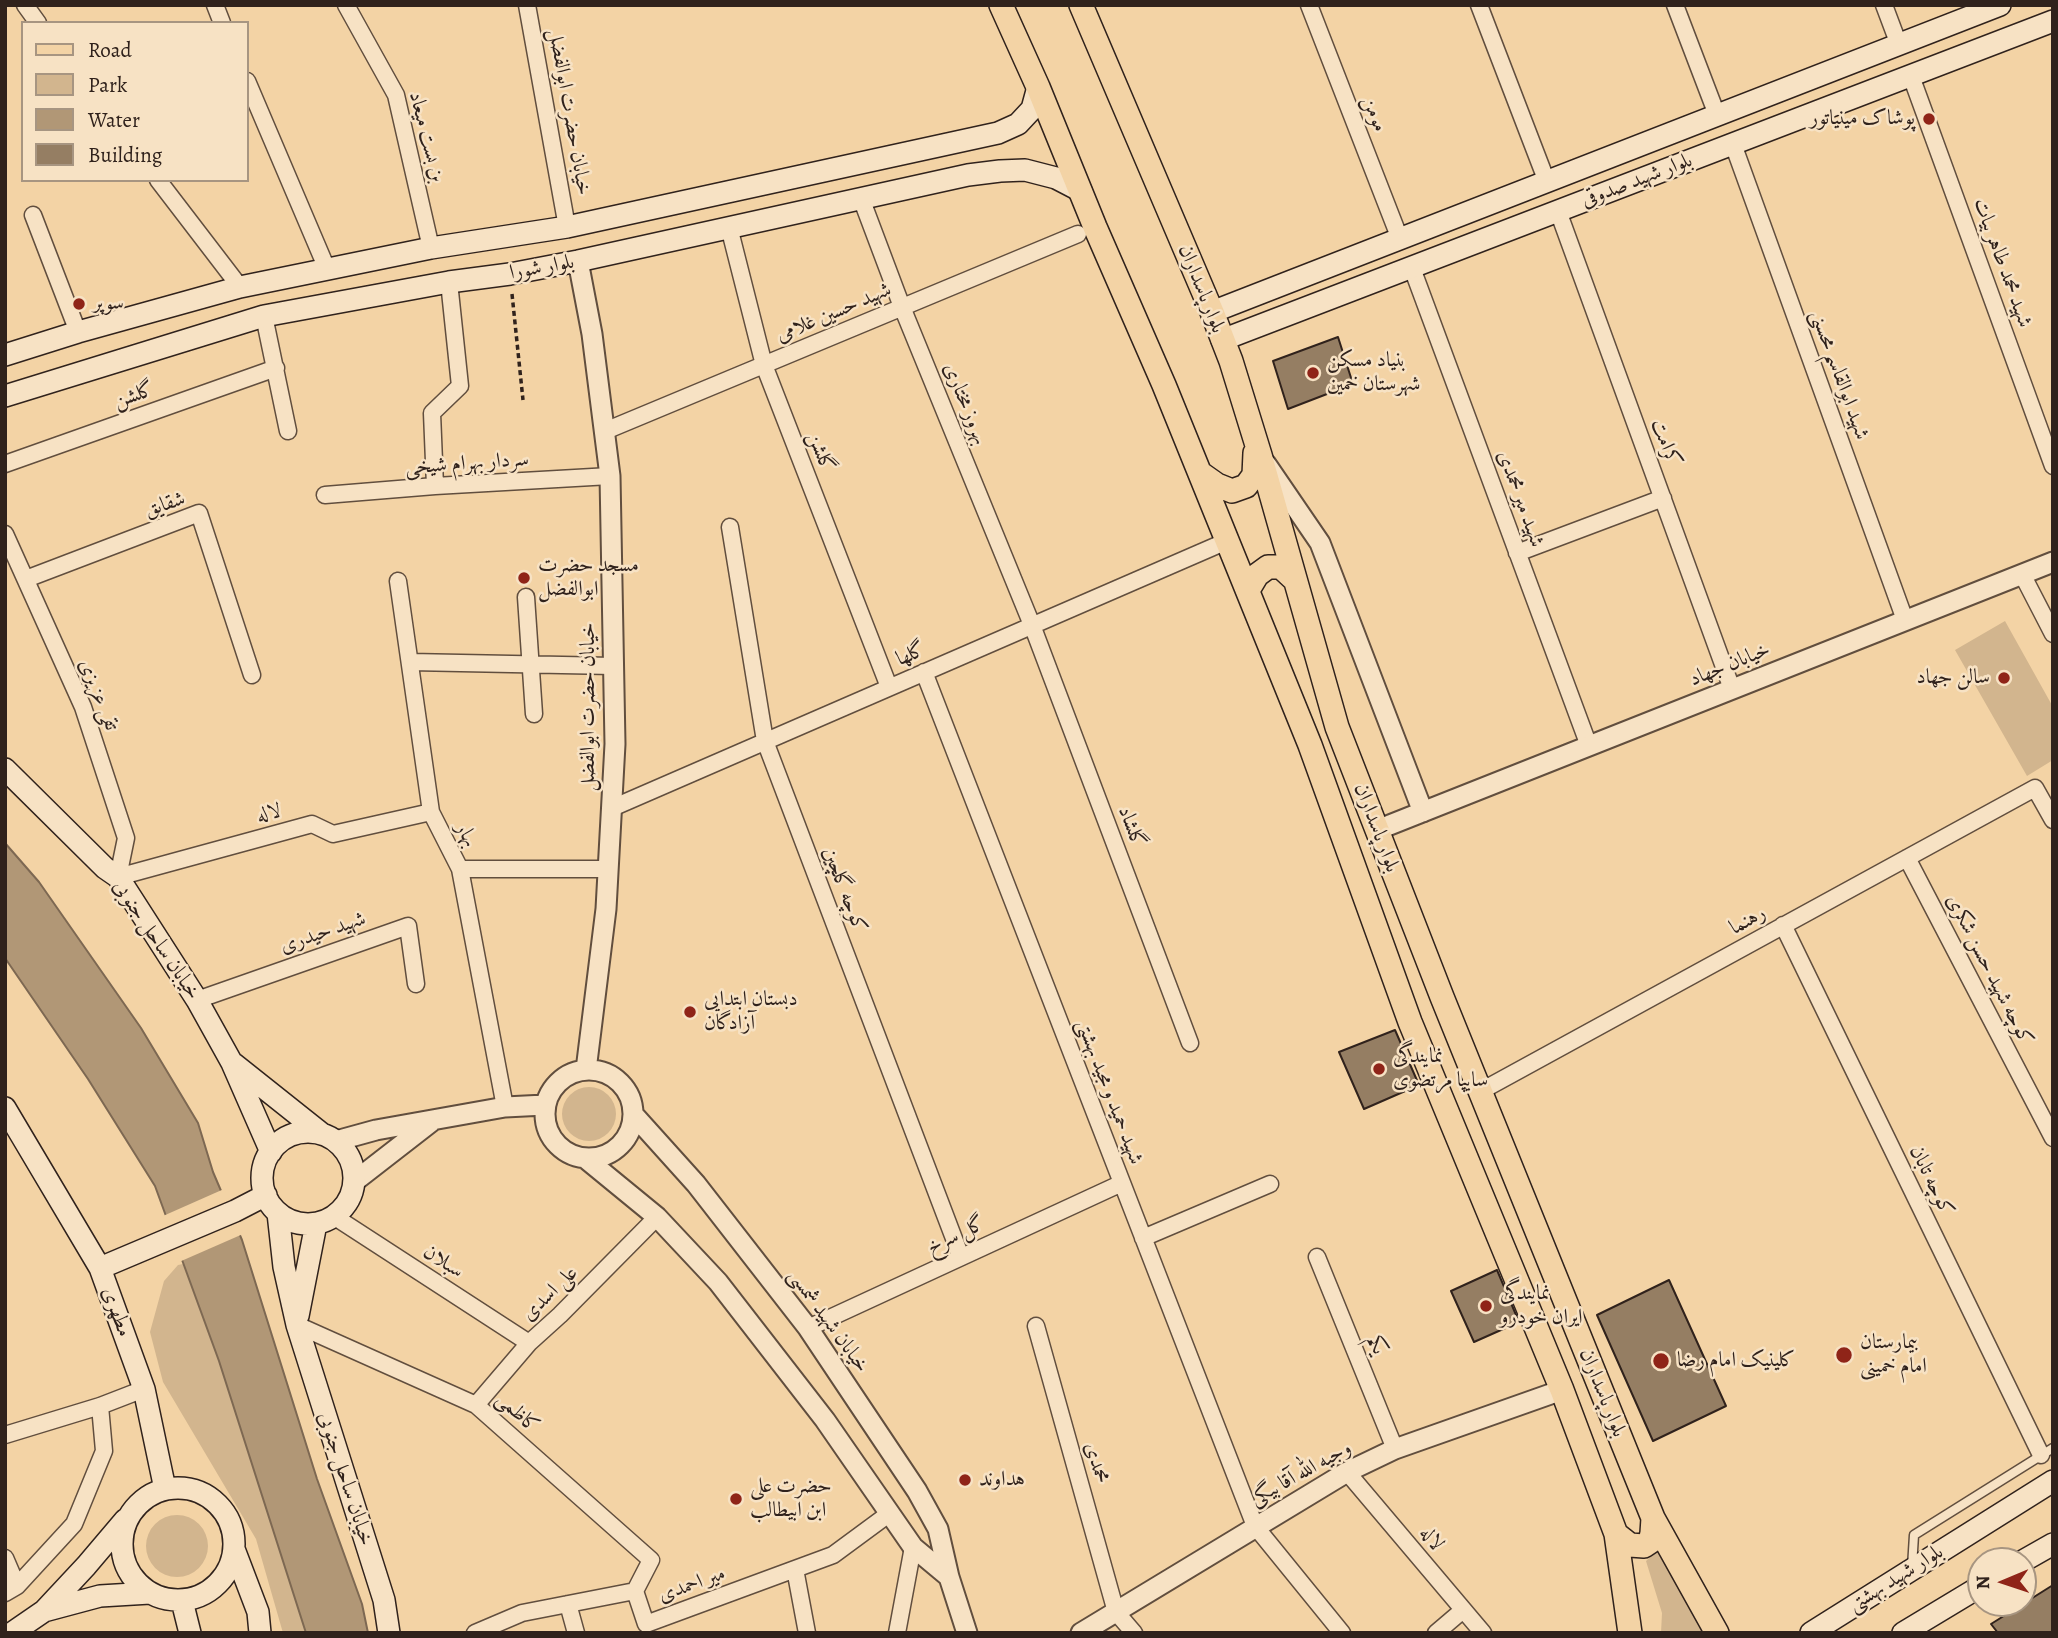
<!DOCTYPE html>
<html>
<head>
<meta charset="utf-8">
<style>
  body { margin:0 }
  #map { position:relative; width:2058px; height:1638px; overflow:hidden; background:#f3d3a5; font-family:Alegreya,serif }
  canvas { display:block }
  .frame { position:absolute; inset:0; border:7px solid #30221c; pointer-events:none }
  .legend { position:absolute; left:21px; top:21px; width:228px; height:161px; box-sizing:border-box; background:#f7e2c4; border:2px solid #a79581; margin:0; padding:9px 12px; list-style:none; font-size:21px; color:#30221c }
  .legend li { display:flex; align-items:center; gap:14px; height:35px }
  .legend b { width:35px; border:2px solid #a79581 }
  .north { position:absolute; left:1967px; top:1547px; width:70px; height:70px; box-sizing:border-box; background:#f7e2c4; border:2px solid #a79581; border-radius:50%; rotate:268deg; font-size:19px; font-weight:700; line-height:28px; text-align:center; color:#30221c }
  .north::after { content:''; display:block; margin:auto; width:24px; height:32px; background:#8f2418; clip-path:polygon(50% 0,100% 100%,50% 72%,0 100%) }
</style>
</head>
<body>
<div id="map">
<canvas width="2058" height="1638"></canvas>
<div class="frame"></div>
<ul class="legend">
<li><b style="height:9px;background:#f3d3a5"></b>Road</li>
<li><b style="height:19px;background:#d2b58e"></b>Park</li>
<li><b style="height:19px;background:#b19776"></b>Water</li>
<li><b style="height:19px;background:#957e63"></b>Building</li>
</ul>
<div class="north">N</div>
</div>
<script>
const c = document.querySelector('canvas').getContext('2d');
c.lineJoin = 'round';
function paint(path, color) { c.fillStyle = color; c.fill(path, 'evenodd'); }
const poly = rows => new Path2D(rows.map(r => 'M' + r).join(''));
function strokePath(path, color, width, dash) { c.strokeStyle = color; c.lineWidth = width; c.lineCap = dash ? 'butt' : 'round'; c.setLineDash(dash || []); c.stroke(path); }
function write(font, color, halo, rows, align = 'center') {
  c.font = font + ' Alegreya,Amiri,serif'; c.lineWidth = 5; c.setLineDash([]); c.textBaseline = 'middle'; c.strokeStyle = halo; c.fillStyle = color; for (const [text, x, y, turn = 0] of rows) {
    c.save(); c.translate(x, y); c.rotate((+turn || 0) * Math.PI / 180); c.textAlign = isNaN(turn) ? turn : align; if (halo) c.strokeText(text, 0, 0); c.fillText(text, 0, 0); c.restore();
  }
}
const green = poly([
  [2005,621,2053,707,2053,760,2027,776,1955,650],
  '562 1114a27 27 0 1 1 54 0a27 27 0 1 1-54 0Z',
  [183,1264,219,1361,306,1633,283,1633,256,1539,163,1382,150,1332,164,1281,178,1265],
  '146 1546a31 31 0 1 1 62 0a31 31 0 1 1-62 0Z',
  [1657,1551,1704,1633,1661,1633,1662,1613,1646,1561]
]);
const water = poly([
  [5,843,39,882,141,1028,198,1123,213,1172,242,1240,317,1479,362,1604,368,1633,306,1633,219,1361,155,1186,88,1079,5,958,5,843]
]);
const pier = poly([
  [224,1189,243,1234,179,1262,163,1216]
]);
const building = poly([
  [1338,337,1353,384,1288,409,1273,361,1338,337],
  [1395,1030,1419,1085,1364,1109,1339,1052,1395,1030],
  [1497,1270,1519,1322,1474,1342,1451,1291,1497,1270],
  [1669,1280,1726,1406,1653,1441,1597,1315,1669,1280],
  [2053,1585,2053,1633,1998,1633,1991,1624,2053,1585]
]);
const path = poly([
  [512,294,523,400]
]);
const service = poly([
  [1912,1567,1914,1535,2053,1448]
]);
const minor = poly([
  [25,5,38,23],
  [215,5,222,23],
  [346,5,396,95,431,248],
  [527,5,567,227],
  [1309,5,1400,239],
  [1479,5,1547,182],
  [1675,5,1717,115],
  [1884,5,1899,45],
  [1911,76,2053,466],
  [247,81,327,269],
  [1733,144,1905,620],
  [158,180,240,287],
  [861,198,902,307,1032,625,1190,1043],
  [1558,211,1732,689],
  [33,215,78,332],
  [729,227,764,365,889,687],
  [1412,268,1589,746],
  [264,316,288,431],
  [605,431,1078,234],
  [5,464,276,368],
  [435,486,432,413,460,386,449,282],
  [325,495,435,486,610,476],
  [730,527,765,741,961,1257],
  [5,534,83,707,126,838,118,877,312,824,333,834,431,812],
  [1517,553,1663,498],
  [2022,574,2053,634],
  [26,579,199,513,252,675],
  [398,581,431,812,460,869,505,1107],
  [526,597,534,714],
  [410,662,613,666],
  [924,672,1255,1526,1342,1633],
  [612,808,1227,541],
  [1907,858,2053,1138],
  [460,869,608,869],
  [1783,925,2041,1455],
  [197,1000,408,926,416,984],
  [1481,1091,2035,788,2053,820],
  [335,1217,529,1343],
  [1143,1238,1270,1184],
  [1317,1257,1395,1449],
  [297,1325,476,1405,651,1560,635,1591],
  [1036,1326,1116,1612,1134,1633],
  [808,1328,1122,1183],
  [476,1405,529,1343,560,1315,657,1217],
  [5,1435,100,1406,144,1389],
  [1347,1472,1483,1633],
  [5,1558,17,1586],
  [795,1569,807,1633],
  [5,1593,17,1586,74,1524,104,1451,100,1406],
  [568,1604,576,1633],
  [475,1633,522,1613,635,1591,646,1624,833,1555,890,1513],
  [897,1633,913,1547],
  [1436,1633,1463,1610]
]);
const tertiary = poly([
  [578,261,592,334,610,476,615,744,606,909,586,1070],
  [1266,464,1320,543,1423,812],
  [1377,830,2053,562],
  '545 1114a44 44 0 1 1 88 0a44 44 0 1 1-88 0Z',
  [633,1114,696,1184,808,1328,917,1491,938,1529,949,1577,967,1633],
  [336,1141,376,1130,505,1107,545,1105],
  [585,1158,657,1217,718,1282,825,1420,913,1547,949,1577],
  [355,1181,431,1122],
  [1081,1633,1347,1472,1395,1449,1562,1390]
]);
const secondary = poly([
  [1212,312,2000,5],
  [1222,340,2053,21],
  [5,355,78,332,240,287,431,248,567,227,998,133,1018,124,1032,109,1038,87],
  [5,396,264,316,449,282,510,274,578,261,968,175,1000,171,1025,170,1056,178,1081,191],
  [5,769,105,868,118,877,197,1000,232,1063,271,1152],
  [234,1064,322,1134],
  [5,1108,100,1268,144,1389,165,1489],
  '262 1178a46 46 0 1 1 92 0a46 46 0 1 1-92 0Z',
  [278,1213,284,1267,297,1325,384,1600,389,1633],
  [100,1268,235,1211,266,1195],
  [298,1316,316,1224],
  '122 1544a56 56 0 1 1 112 0a56 56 0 1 1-112 0Z',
  [234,1549,258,1612,260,1633],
  [2023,1561,2053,1544],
  [182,1601,190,1633],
  [44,1611,100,1596,150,1593],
  [12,1633,44,1611,86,1566,125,1520],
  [1811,1633,2053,1481],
  [1903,1633,1981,1586]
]);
const primary = poly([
  [1001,5,1038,87,1095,227,1164,385,1310,745,1410,1022,1562,1390,1616,1534,1630,1633],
  [1081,5,1212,312,1231,361,1260,455,1337,727,1442,997,1653,1518,1717,1633],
  [1200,473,1217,485,1232,491,1246,486,1254,475,1255,453],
  [1248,590,1257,575,1268,567,1281,567,1295,580],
  [1616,1534,1630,1545,1644,1546,1650,1542,1652,1533,1653,1518]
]);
const markers = [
  [1929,119,7,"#8f2418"],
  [79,304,7,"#8f2418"],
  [1313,373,7,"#8f2418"],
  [524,578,7,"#8f2418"],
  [2004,678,7,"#8f2418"],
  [690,1012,7,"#8f2418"],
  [1379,1069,7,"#8f2418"],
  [1486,1306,7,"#8f2418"],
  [1844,1355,9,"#8f2418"],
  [1661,1361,9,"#8f2418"],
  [965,1480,7,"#8f2418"],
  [736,1499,7,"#8f2418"]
];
const streetNames = [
  ["خیابان حضرت ابوالفضل",569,112,80],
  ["مومن",1374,114,69],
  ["بن بست میعاد",426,137,76],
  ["بلوار شهید صدوقی",1637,181,-21],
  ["شهید محمد طاهر بیات",2002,263,70],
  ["بلوار شورا",542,268,-10],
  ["بلوار پاسداران",1201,289,68],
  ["شهید حسین غلامی",834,313,-23],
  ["شهید ابوالقاسم محسنی",1839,375,70],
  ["گلشن",134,396,-19],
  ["بهروز مختاری",965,404,68],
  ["کرامت",1665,443,70],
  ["گلشن",820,452,69],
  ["سردار بهرام شیخی",467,464,-4],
  ["شهید میر محمدی",1520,499,70],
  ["شقایق",165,505,-18],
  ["گلها",911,655,-23],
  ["خیابان جهاد",1730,665,-22],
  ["تقی عزیزی",98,695,68],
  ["خیابان حضرت ابوالفضل",589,707,-90],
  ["لاله",269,814,-15],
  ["گلشاد",1131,827,69],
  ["بلوار پاسداران",1376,828,69],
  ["بهار",466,835,63],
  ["کوچه گلچین",844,890,69],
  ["رهنما",1748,921,-29],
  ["شهید حیدری",323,933,-19],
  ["خیابان ساحل جنوبی",156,940,56],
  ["کوچه شهید حسن شکری",1989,970,63],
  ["شهید حمید و مجید بهشتی",1109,1092,69],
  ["کوچه تابان",1931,1181,64],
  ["گل سرخ",956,1236,-25],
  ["سبلان",443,1262,33],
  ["علی اسدی",550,1294,-44],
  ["مطهری",116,1312,70],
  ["خیابان شهید شمسی",828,1321,54],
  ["یکم",1376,1345,68],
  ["بلوار پاسداران",1602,1393,68],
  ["کاظمی",517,1413,42],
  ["محمدی",1096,1463,74],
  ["وجیه الله آقا بیگی",1301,1474,-29],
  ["خیابان ساحل جنوبی",345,1479,72],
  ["لاله",1431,1539,50],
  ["بلوار شهید بهشتی",1896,1579,-32],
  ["میر احمدی",692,1585,-20]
];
const poiNames = [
  ["پوشاک مینیاتور",1915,119,"right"],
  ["سوپر",93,304],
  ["بنیاد مسکن",1327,361],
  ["شهرستان خمین",1327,385],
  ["مسجد حضرت",538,566],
  ["ابوالفضل",538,590],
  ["سالن جهاد",1990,678,"right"],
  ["دبستان ابتدایی",704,1000],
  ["آزادگان",704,1024],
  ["نمایندگی",1393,1057],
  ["سایپا مرتضوی",1393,1081],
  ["نمایندگی",1500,1294],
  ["ایران خودرو",1500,1318],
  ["بیمارستان",1860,1343],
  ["امام خمینی",1860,1367],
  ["کلینیک امام رضا",1677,1361],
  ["هداوند",979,1480],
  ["حضرت علی",750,1487],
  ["ابن ابیطالب",750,1511]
];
paint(green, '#d2b58e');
paint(water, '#b19776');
strokePath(water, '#7d6852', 2);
paint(pier, '#f3d3a5');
paint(building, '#957e63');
strokePath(building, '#30221c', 2);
strokePath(service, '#614e3e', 11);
strokePath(minor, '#614e3e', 19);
strokePath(tertiary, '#614e3e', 23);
strokePath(secondary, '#30221c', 24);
strokePath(primary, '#30221c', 26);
strokePath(path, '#30221c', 3.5, [5, 3.5]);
strokePath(service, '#f7e2c4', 8);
strokePath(minor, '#f7e2c4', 16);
strokePath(tertiary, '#f7e2c4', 19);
strokePath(secondary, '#f7e2c4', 21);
strokePath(primary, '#f3d3a5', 23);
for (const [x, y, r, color] of markers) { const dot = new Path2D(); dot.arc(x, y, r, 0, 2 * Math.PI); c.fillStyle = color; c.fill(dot); strokePath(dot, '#f7e2c4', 2.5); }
write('21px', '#30221c', '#f7e2c4', streetNames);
write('21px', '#30221c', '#f7e2c4', poiNames, 'left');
</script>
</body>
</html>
